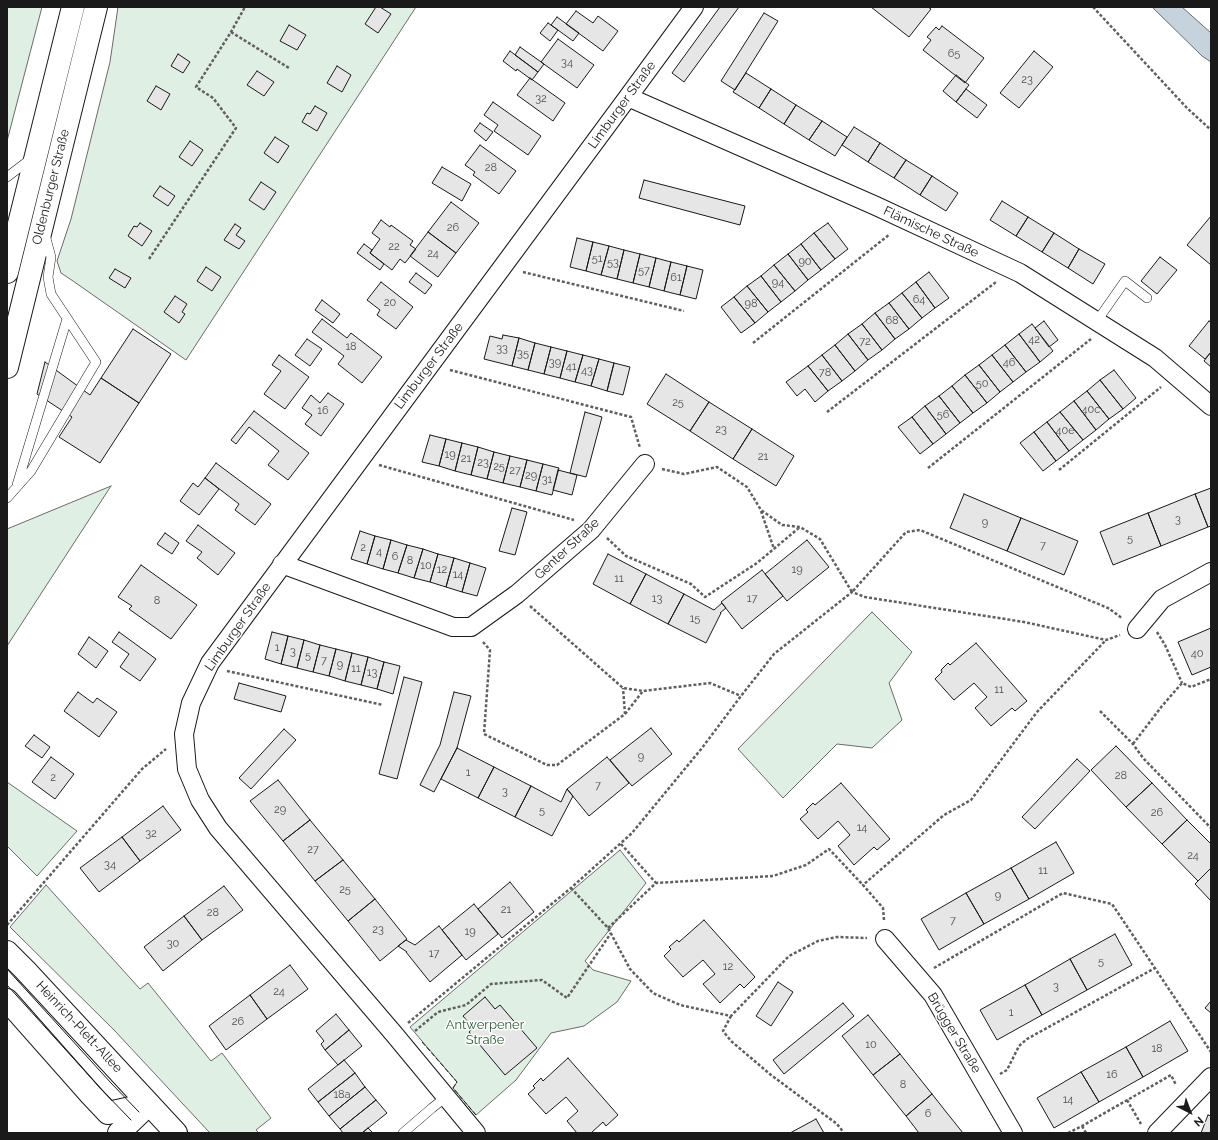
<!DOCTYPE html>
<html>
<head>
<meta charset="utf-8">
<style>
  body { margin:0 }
  #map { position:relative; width:1218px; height:1140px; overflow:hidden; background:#fff; font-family:Raleway,sans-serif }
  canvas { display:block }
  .frame { position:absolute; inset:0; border:8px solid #1a1a1a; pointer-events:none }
  .north { position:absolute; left:1170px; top:1092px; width:40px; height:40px; -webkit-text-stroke:3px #fff; paint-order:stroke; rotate:138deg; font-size:11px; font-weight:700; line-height:16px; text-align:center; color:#1a1a1a }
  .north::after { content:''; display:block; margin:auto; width:14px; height:18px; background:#1a1a1a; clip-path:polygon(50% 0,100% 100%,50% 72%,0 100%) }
</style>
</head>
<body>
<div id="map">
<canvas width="1218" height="1140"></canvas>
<div class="frame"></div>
<div class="north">N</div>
</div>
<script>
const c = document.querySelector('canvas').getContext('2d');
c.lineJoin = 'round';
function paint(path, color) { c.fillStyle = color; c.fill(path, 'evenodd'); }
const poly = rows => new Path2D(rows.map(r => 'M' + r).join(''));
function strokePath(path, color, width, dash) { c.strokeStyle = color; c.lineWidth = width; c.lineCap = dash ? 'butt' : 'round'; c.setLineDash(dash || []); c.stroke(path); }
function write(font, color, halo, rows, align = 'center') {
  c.font = font + ' Raleway,sans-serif'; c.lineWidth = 3; c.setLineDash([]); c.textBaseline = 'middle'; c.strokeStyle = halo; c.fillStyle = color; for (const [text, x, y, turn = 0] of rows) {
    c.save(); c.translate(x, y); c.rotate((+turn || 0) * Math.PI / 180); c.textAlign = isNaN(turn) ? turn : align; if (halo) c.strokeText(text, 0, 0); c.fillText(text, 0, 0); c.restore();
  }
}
const green = poly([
  [7,7,42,7,7,141,7,7],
  [118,7,416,7,186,360,73,281,61,273,57,261,71,219,110,62,118,7],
  [111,486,7,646,7,529,111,486],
  [872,612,912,652,889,683,902,720,872,748,837,744,783,798,738,749,872,612],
  [7,782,77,831,37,876,7,846,7,782],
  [620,850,646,883,585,961,593,970,631,981,617,1002,584,1026,551,1033,516,1080,476,1115,453,1088,457,1082,410,1027,620,850],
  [46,885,140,989,148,983,211,1061,222,1053,271,1118,256,1130,259,1133,210,1133,114,1030,10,927,46,885]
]);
const water = poly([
  [1152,7,1182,7,1211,33,1211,62,1202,56,1152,7]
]);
const building = poly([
  [376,7,380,7,391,14,378,33,365,24,376,7],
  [720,7,739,7,684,82,672,73,720,7],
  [871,7,928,7,931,9,909,37,871,7],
  [576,11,593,23,598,16,618,31,603,51,566,24,576,11],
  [764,13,778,21,735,90,721,81,764,13],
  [557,17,579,33,573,41,551,25,557,17],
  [548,23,558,30,550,41,540,33,548,23],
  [289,25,306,35,297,50,280,41,289,25],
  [942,26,984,58,965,83,923,50,931,40,927,37,936,27,939,30,942,26],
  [558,39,594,65,577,88,541,62,558,39],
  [520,47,544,64,538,72,515,55,520,47],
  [510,51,538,72,532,80,517,69,516,71,503,61,510,51],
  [1034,51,1053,67,1019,108,1000,93,1034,51],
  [178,54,190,62,183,73,171,66,178,54],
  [337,66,351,75,342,92,327,83,337,66],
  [257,71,274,82,264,96,247,85,257,71],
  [746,73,771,89,759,108,733,92,746,73],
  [956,75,969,85,956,102,943,91,956,75],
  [530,78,565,103,553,121,517,95,530,78],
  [156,86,170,94,161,110,147,101,156,86],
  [771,89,796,105,784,124,759,108,771,89],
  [966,89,987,105,977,118,956,102,966,89],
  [493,102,541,136,528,155,494,131,498,125,484,115,493,102],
  [796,105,822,121,809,140,784,124,796,105],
  [315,106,327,113,317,131,302,122,307,113,310,114,315,106],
  [822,121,847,137,835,156,809,140,822,121],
  [480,123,493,132,486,141,474,131,480,123],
  [854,127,880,143,868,162,842,145,854,127],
  [275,137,289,146,278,163,264,153,275,137],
  [190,141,203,150,192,166,179,157,190,141],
  [880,143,906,160,894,178,868,162,880,143],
  [480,145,516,171,499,194,473,175,475,172,465,165,480,145],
  [906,160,932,176,920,195,894,178,906,160],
  [442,167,471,184,462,201,432,183,442,167],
  [932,176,958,193,946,211,920,195,932,176],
  [644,180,745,206,740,225,639,198,644,180],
  [261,182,276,192,264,210,249,200,261,182],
  [160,186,175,196,168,206,153,196,160,186],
  [1002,201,1028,217,1016,236,990,220,1002,201],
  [451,202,479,223,456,253,428,232,451,202],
  [1211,216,1211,265,1187,245,1211,216],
  [1028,217,1054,233,1042,252,1016,236,1028,217],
  [381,220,390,227,391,225,413,241,410,245,416,249,405,263,400,259,392,270,370,253,380,239,372,233,381,220],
  [140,223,152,231,142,246,128,236,134,226,137,227,140,223],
  [828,223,848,249,835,259,814,233,828,223],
  [235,224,241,228,236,235,245,241,239,249,224,240,235,224],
  [428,232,456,253,438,277,410,256,428,232],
  [814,233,835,259,821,270,801,244,814,233],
  [1054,233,1079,249,1068,268,1042,252,1054,233],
  [577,238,593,242,586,271,570,267,577,238],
  [593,242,609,246,601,275,586,271,593,242],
  [364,244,372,250,370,253,384,264,380,270,357,253,364,244],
  [801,244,821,270,808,280,788,254,801,244],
  [609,246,624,250,617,279,601,275,609,246],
  [1079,249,1105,264,1093,284,1068,268,1079,249],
  [624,250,640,254,633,283,617,279,624,250],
  [640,254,656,258,649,287,633,283,640,254],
  [788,254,808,280,795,291,774,265,788,254],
  [1160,257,1177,270,1157,294,1141,281,1160,257],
  [656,258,671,262,664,291,649,287,656,258],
  [671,262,687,266,680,295,664,291,671,262],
  [774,265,795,291,781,302,761,276,774,265],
  [687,266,703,270,696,299,680,295,687,266],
  [206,267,221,277,212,291,197,281,206,267],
  [115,269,131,278,125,288,109,278,115,269],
  [929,272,949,298,935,308,916,282,929,272],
  [416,273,432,285,425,294,409,282,416,273],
  [761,276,781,302,768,312,747,286,761,276],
  [381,282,413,307,396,329,377,315,380,310,367,300,381,282],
  [916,282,935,308,922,318,902,293,916,282],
  [747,286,768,312,755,323,734,297,747,286],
  [902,293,922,318,909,329,889,303,902,293],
  [175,296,187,304,182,312,185,314,179,323,164,312,175,296],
  [734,297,755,323,741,333,721,307,734,297],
  [322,300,340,314,333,323,315,310,322,300],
  [889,303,909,329,895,339,875,313,889,303],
  [875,313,895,339,882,350,862,324,875,313],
  [322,319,347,338,351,333,382,357,362,383,338,364,344,356,312,332,322,319],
  [1044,321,1058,340,1049,347,1035,328,1044,321],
  [1209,321,1211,322,1211,352,1205,359,1189,346,1209,321],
  [862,324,882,350,868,360,848,334,862,324],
  [1032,324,1053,351,1040,362,1019,334,1032,324],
  [133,329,171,354,139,403,101,378,133,329],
  [848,334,868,360,855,371,835,345,848,334],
  [1019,334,1040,362,1026,372,1005,345,1019,334],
  [503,335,519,338,512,366,484,359,490,336,502,339,503,335],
  [519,338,535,343,528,370,512,366,519,338],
  [307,339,322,349,310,366,295,355,307,339],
  [535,343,551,347,544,374,528,370,535,343],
  [835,345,855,371,842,381,822,355,835,345],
  [1005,345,1026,372,1013,382,992,355,1005,345],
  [551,347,567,351,560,378,544,374,551,347],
  [567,351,583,355,575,382,560,378,567,351],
  [1211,352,1211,367,1204,361,1211,352],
  [279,355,309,377,285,409,264,394,281,371,272,365,279,355],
  [583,355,599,359,591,386,575,382,583,355],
  [822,355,842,381,828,391,808,366,822,355],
  [992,355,1013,382,1000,392,979,365,992,355],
  [599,359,614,363,607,391,591,386,599,359],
  [45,362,90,395,101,378,139,403,100,463,59,437,72,417,37,394,45,362],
  [614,363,630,367,623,395,607,391,614,363],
  [979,365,1000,392,987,403,965,375,979,365],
  [808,366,828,391,815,402,805,389,797,396,786,382,808,366],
  [1114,370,1136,398,1123,409,1100,380,1114,370],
  [666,374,709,402,690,431,647,404,666,374],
  [965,375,987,403,973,413,952,386,965,375],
  [1100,380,1123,409,1109,419,1087,391,1100,380],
  [952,386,973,413,960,423,939,396,952,386],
  [1087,391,1109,419,1096,430,1074,401,1087,391],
  [328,393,344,404,321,436,305,424,312,415,302,408,311,395,320,403,328,393],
  [939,396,960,423,946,434,925,406,939,396],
  [1074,401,1096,430,1083,440,1060,412,1074,401],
  [709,402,752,429,733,459,690,431,709,402],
  [925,406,946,434,933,444,912,417,925,406],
  [254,411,309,453,288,480,268,465,279,451,249,427,236,444,231,440,254,411],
  [585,412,602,417,586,477,570,473,585,412],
  [1060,412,1083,440,1069,451,1047,422,1060,412],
  [912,417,933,444,920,454,898,427,912,417],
  [1047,422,1069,451,1056,461,1034,432,1047,422],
  [752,429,794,456,776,486,733,459,752,429],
  [1034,432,1056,461,1043,471,1020,443,1034,432],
  [430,435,446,439,439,466,422,462,430,435],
  [446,439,462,443,455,471,439,466,446,439],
  [462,443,478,447,471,475,455,471,462,443],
  [478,447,494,452,487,479,471,475,478,447],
  [494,452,510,456,503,483,487,479,494,452],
  [510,456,527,460,520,487,503,483,510,456],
  [527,460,543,464,536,491,520,487,527,460],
  [216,463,271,504,255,525,235,510,239,504,205,478,216,463],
  [543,464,559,468,552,495,536,491,543,464],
  [558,470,577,475,572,495,553,490,558,470],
  [205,478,219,489,199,515,180,501,193,483,198,487,205,478],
  [1211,488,1211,526,1208,527,1195,494,1211,488],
  [964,494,1021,518,1007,551,950,528,964,494],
  [1195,494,1208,527,1161,546,1148,513,1195,494],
  [512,508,527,512,515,555,499,551,512,508],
  [1148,513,1161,546,1113,565,1100,532,1148,513],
  [1021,518,1078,541,1064,575,1007,551,1021,518],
  [198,525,235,553,218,575,197,558,202,552,186,541,198,525],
  [360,531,375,536,367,564,351,559,360,531],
  [165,533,179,543,172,554,157,544,165,533],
  [375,536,391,540,383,569,367,564,375,536],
  [391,540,407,545,398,573,383,569,391,540],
  [807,540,829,567,787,601,765,574,807,540],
  [407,545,423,549,414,578,398,573,407,545],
  [423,549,438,554,430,582,414,578,423,549],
  [438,554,454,558,446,587,430,582,438,554],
  [608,554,646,574,630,604,593,584,608,554],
  [454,558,470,563,462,592,446,587,454,558],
  [470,563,486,568,477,596,462,592,470,563],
  [141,565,197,605,171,639,129,609,132,606,118,597,141,565],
  [762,570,783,596,742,629,721,602,762,570],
  [646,574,684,594,668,624,630,604,646,574],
  [684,594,714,610,722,603,726,608,720,613,721,613,706,643,668,624,684,594],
  [1211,628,1211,667,1192,675,1178,642,1211,628],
  [119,632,156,659,140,681,120,667,129,654,112,642,119,632],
  [272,632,288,636,281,664,265,659,272,632],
  [288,636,304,640,297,668,281,664,288,636],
  [89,637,108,651,96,668,78,654,89,637],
  [304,640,320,645,313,672,297,668,304,640],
  [976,643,1027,701,1015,711,1012,708,991,726,975,708,987,697,974,683,954,700,935,679,942,672,941,670,948,663,950,665,976,643],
  [320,645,336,649,329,676,313,672,320,645],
  [336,649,352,653,345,681,329,676,336,649],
  [352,653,368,657,361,685,345,681,352,653],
  [368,657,384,662,377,689,361,685,368,657],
  [384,662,400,666,393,694,377,689,384,662],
  [404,677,422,682,397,779,379,774,404,677],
  [239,683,286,696,281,712,234,699,239,683],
  [78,692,93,703,97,698,117,712,99,737,64,711,78,692],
  [454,692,471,696,457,748,434,792,420,785,440,745,454,692],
  [651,728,672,754,632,786,610,760,651,728],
  [284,729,296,740,251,789,239,778,284,729],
  [34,735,50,747,42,758,25,746,34,735],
  [1116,746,1152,783,1126,807,1091,770,1116,746],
  [457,748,494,767,478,798,441,779,457,748],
  [51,757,74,774,55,799,32,782,51,757],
  [607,757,629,783,589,816,567,789,607,757],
  [1077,759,1090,771,1035,829,1022,817,1077,759],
  [494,767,531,786,515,817,478,798,494,767],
  [278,780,310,820,283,841,250,801,278,780],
  [841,783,890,839,877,850,874,847,854,865,838,846,850,835,838,821,818,839,800,819,808,812,806,810,813,803,815,805,841,783],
  [1152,783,1187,820,1162,844,1126,807,1152,783],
  [531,786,561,802,567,789,573,796,552,836,515,817,531,786],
  [163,806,181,830,140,861,122,837,163,806],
  [310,820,343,860,315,881,283,841,310,820],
  [1187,820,1211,844,1211,868,1198,881,1162,844,1187,820],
  [122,837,140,861,99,892,80,868,122,837],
  [1056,842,1074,873,1029,899,1011,868,1056,842],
  [343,860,375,899,348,921,315,881,343,860],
  [1011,868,1029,899,984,924,966,893,1011,868],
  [1211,868,1211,901,1195,884,1211,868],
  [510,882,534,912,502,938,478,909,510,882],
  [224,886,243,910,202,940,184,916,224,886],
  [966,893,984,924,939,950,921,919,966,893],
  [375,899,407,939,380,961,348,921,375,899],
  [474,904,498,934,466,960,442,930,474,904],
  [184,916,202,940,163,971,144,947,184,916],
  [704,920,755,977,744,988,740,984,720,1003,703,984,715,974,703,960,683,977,664,956,671,949,669,947,677,940,679,942,704,920],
  [439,926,462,955,430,982,406,952,407,952,398,946,406,940,415,945,439,926],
  [1115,934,1132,965,1087,990,1070,959,1115,934],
  [1070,959,1087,990,1042,1015,1025,985,1070,959],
  [290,965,308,989,267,1019,250,995,290,965],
  [778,982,793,992,771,1026,756,1016,778,982],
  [1025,985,1042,1015,997,1040,980,1010,1025,985],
  [250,995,267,1019,226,1050,209,1026,250,995],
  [485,997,495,1009,500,1005,537,1048,505,1075,469,1032,473,1028,463,1016,485,997],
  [1211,1001,1211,1013,1205,1008,1211,1001],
  [843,1003,854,1016,784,1074,773,1060,843,1003],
  [336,1014,349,1030,325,1050,321,1044,324,1041,316,1031,336,1014],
  [868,1015,900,1054,873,1075,842,1036,868,1015],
  [1170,1021,1188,1051,1143,1077,1126,1047,1170,1021],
  [349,1030,362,1046,338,1065,325,1050,349,1030],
  [1126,1047,1143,1077,1099,1102,1081,1072,1126,1047],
  [900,1054,932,1094,906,1116,873,1075,900,1054],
  [568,1058,618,1115,606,1126,603,1122,591,1133,577,1133,567,1121,578,1111,566,1097,546,1114,528,1094,535,1088,533,1086,541,1078,543,1081,568,1058],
  [344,1060,355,1073,318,1102,308,1089,344,1060],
  [1081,1072,1099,1102,1054,1128,1037,1098,1081,1072],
  [355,1073,365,1087,329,1116,318,1102,355,1073],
  [365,1087,376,1100,340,1129,329,1116,365,1087],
  [932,1094,947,1113,963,1133,919,1133,906,1116,932,1094],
  [376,1100,387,1113,362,1133,343,1133,340,1129,376,1100],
  [1208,1115,1211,1116,1211,1133,1201,1133,1208,1115],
  [816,1119,824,1133,790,1133,816,1119],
  [368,1128,373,1133,362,1133,368,1128]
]);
const path = poly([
  [1093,7,1187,108,1211,130],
  [231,32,289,68],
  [149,259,236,128,213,98,196,87,231,32,245,7],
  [523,272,684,311],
  [753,343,890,234],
  [450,370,631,417,640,448],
  [827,412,996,282],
  [379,465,574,520],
  [928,468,1091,339],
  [662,469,684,474,717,467,747,487,761,510,782,525,800,527,820,539,852,592,906,532,920,530,1108,608,1122,618],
  [1059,470,1161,387],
  [761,511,774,549],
  [607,538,626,556,691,584,705,597,757,563,800,527],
  [530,606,623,688,643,691,710,683,741,696],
  [1157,632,1165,645,1182,683],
  [483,642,490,650,484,734,547,765,557,765,625,714,623,688],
  [227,671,383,705],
  [1100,711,1133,744,1143,758,1211,828],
  [625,714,643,691],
  [1133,744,1162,706,1182,683,1191,687,1211,679],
  [621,844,656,883],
  [571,888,608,928,630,969,653,993,680,1005,731,1016,789,956,818,941,837,937,867,938],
  [884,920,883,908,863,885,944,815,971,800,1037,712,1106,640],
  [7,925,142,769,166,749],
  [608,928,656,883,773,876,806,865,829,849,863,885],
  [934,968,1063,893,1112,904,1211,1052],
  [731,1016,723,1031,731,1041,771,1075,837,1124,844,1133],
  [408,1023,571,888,632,833,702,748,741,696,774,654,852,592,865,597,1024,622,1106,640,1120,635],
  [415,1031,438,1012,466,1005,491,984,542,980,567,998,611,933],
  [1000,1074,1007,1070,1019,1046,1027,1039,1155,968],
  [1127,1100,1141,1124],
  [1082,1126,1086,1133],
  [1068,1133,1082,1126,1171,1075,1176,1085]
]);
const service = poly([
  [7,177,32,158],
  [1097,321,1125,281,1147,298],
  [17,485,67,319],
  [7,498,31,471,96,362,51,294,48,277,51,257,45,235],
  [403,1133,432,1108,446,1097]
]);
const minor = poly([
  [628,97,876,206,1020,273,1155,358,1211,406],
  [282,564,453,627,471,627,517,594,591,530,645,464],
  [1137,629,1162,599,1211,572],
  [885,939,933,995,1013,1133],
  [476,1133,394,1034,218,828,200,800,187,769,184,734,191,703,210,663,628,97,694,7],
  [1157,1133,1211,1077]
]);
const secondary = poly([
  [7,952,25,970,176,1133],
  [7,1000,91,1095,108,1113,149,1104]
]);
const trunk = poly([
  [7,272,73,7],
  [7,367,96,7],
  [119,1133,149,1104]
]);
const tram = poly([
  [7,969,111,1083,139,1112],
  [7,985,103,1091,131,1120]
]);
const fence = poly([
  [422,1042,457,1082,453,1088,476,1115]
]);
const numberNames = [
  ["65",954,54],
  ["34",567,63],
  ["23",1027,80],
  ["32",541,99],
  ["28",491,168],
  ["26",453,228],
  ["22",394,247],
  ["24",433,254],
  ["51",597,259],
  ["90",805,262],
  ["53",613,263],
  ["57",644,271],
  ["61",676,278],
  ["94",778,283],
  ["64",919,300],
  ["20",390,303],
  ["98",751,304],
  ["68",892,321],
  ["42",1034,340],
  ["72",865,342],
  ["18",351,347],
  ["33",502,349],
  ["35",523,354],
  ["39",555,363],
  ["46",1009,363],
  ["41",571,367],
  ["43",587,371],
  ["78",825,373],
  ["50",982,384],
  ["25",678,403],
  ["40c",1091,410],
  ["16",323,411],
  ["56",943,415],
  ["23",721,430],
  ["40e",1065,431],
  ["19",450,455],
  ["21",763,457],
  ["21",466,459],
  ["23",483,463],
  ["25",499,467],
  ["27",515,471],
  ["29",531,476],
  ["31",547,480],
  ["3",1178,520],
  ["9",985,523],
  ["5",1130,539],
  ["7",1043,546],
  ["2",363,548],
  ["4",379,552],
  ["6",395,557],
  ["8",410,561],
  ["10",426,566],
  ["12",442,570],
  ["19",797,570],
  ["14",458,575],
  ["11",619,579],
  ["13",657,599],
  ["17",752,599],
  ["8",157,601],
  ["15",695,619],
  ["1",277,648],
  ["3",293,652],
  ["40",1197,654],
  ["5",308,656],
  ["7",324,661],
  ["9",340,665],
  ["11",356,669],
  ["13",372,673],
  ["11",999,690],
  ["9",641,757],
  ["1",468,773],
  ["28",1121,776],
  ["2",53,778],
  ["7",598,786],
  ["3",505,792],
  ["29",280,810],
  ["5",542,811],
  ["26",1157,813],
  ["14",862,828],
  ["32",151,834],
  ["27",313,850],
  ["24",1193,856],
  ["34",110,865],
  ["11",1043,871],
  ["25",345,890],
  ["9",998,896],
  ["21",506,910],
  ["28",213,913],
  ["7",953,921],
  ["23",378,930],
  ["19",470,932],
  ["30",173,944],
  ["17",434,954],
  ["5",1101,962],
  ["12",728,967],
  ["3",1056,987],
  ["24",279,992],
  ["1",1011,1013],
  ["26",238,1022],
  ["10",871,1045],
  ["18",1157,1049],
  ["16",1112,1075],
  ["8",903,1085],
  ["18a",342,1095],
  ["14",1068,1100],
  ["6",928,1114]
];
const streetNames = [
  ["Limburger Straße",622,105,-54],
  ["Oldenburger Straße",51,187,-76],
  ["Flämische Straße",931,232,25],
  ["Limburger Straße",429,366,-53],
  ["Genter Straße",567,549,-43],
  ["Limburger Straße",238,627,-55],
  ["Heinrich-Plett-Allee",79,1027,47],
  ["Brügger Straße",954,1033,59]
];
const parkNames = [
  ["Antwerpener",485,1025],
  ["Straße",485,1040]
];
paint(green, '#e0efe3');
strokePath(green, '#6a6a6a', 1);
paint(water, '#c6d2dc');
strokePath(water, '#6a6a6a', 1);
paint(building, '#e6e6e6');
strokePath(building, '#1a1a1a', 1);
strokePath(service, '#1a1a1a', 10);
strokePath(minor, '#1a1a1a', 20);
strokePath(secondary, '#1a1a1a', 24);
strokePath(trunk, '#1a1a1a', 24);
strokePath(path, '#5f5f5f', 2.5, [3, 2]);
strokePath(service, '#fff', 9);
strokePath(minor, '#fff', 18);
strokePath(secondary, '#fff', 22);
strokePath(trunk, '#fff', 22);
strokePath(tram, '#1a1a1a', 1);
strokePath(fence, '#1a1a1a', 1, [5, 2]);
write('11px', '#4d4d4d', null, numberNames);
write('13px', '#1a1a1a', '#fff', streetNames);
write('13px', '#2b5a34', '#fff', parkNames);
</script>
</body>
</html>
